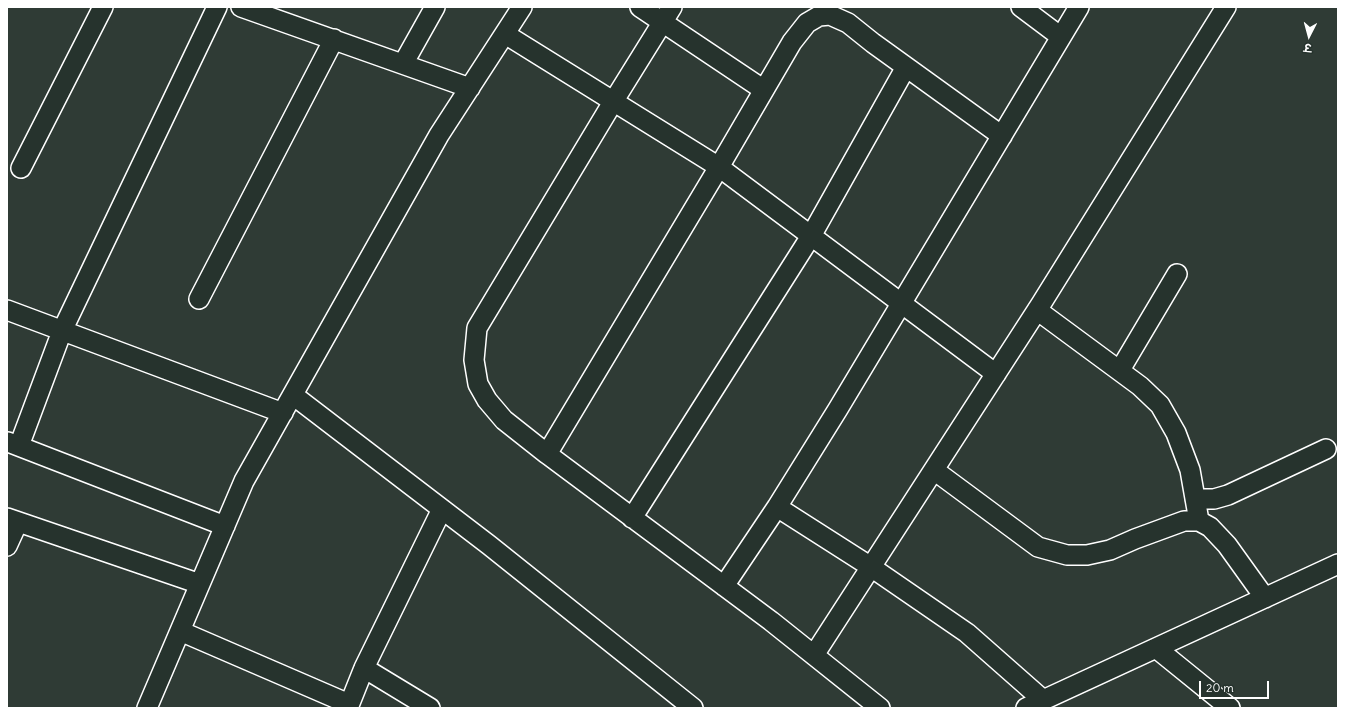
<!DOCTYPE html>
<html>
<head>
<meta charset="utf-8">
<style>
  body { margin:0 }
  #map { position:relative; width:1345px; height:715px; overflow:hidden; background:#2f3b35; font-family:Delius,"Playpen Sans Deva",sans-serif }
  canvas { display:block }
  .frame { position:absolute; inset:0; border:8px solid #fff; pointer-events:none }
  .north { position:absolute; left:1289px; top:16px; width:40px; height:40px; -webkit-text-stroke:3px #26332d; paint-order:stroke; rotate:186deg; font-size:11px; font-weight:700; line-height:16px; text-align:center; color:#fff }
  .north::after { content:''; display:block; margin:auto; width:14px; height:18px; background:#fff; clip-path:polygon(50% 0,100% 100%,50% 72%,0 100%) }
  .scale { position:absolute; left:1199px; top:681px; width:70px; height:18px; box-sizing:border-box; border:2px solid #fff; border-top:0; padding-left:5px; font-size:12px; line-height:14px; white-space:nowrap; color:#fff; -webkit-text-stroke:3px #26332d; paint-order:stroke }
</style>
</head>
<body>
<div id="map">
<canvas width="1345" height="715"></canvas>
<div class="frame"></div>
<div class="north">उ</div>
<div class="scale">20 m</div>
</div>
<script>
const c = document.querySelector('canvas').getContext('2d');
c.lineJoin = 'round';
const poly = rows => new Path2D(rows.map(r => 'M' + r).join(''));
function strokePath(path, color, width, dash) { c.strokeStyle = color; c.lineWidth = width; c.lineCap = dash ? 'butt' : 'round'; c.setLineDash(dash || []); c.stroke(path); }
const minor = poly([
  [241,7,470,88],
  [640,7,764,90],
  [672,7,613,102,477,328,474,360,478,384,487,400,504,420,547,454,771,621,880,708],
  [1021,7,1061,37],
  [505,34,719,167,996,374],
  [403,64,435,7],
  [21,168,103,7],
  [199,299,334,39],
  [7,310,283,413],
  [1037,310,1140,386,1160,405,1176,433,1190,470,1199,521],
  [1120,370,1177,274],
  [293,395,489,545,693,708],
  [8,442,225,526],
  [19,446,62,331,217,7],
  [547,454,719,167,792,42,807,23,819,16,830,15,848,23,873,43,1002,136],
  [934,470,1038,547,1067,555,1087,555,1110,550,1135,539,1184,521,1199,521,1210,527,1227,545,1265,598],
  [1195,499,1214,499,1228,495,1326,449],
  [777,507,871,567,967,633,1043,700],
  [7,518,200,584],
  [632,518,811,236,906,67],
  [7,546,18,522],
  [724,586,777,507,838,409,1079,7],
  [180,631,349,704],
  [1156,648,1230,708],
  [814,655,1041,304,1226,7],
  [364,668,430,708],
  [147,708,244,481,439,135,522,7],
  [348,708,364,668,442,509],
  [1026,708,1338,564]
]);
strokePath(minor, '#fff', 22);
strokePath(minor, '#26332d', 19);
</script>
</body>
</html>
